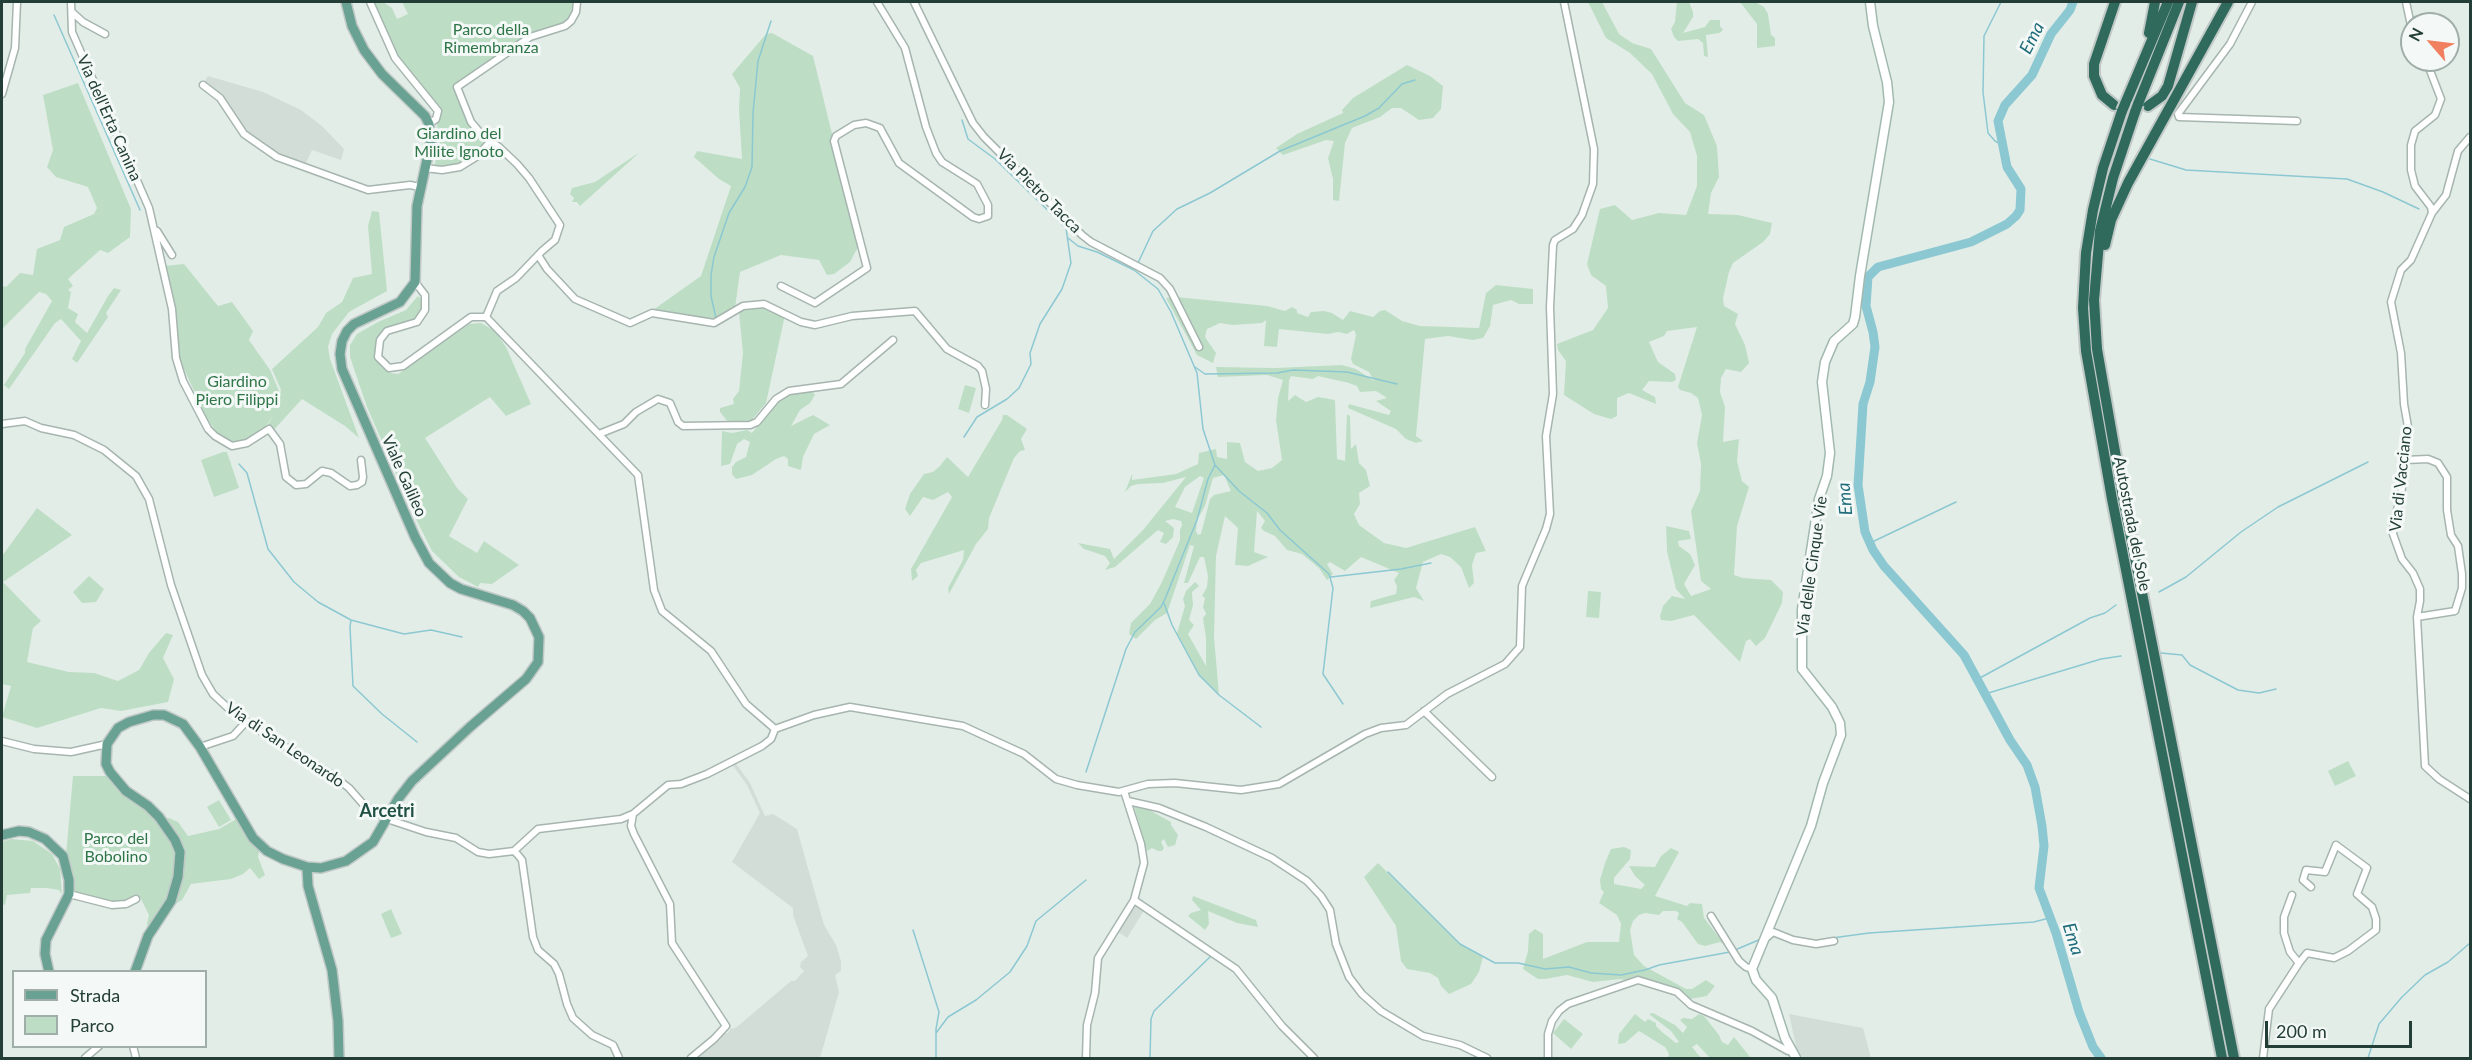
<!DOCTYPE html>
<html>
<head>
<meta charset="utf-8">
<style>
  body { margin:0 }
  #map { position:relative; width:2472px; height:1060px; overflow:hidden; background:#e3ede8; font-family:Lato,sans-serif }
  canvas { display:block }
  .frame { position:absolute; inset:0; border:3px solid #233e36; pointer-events:none }
  .legend { position:absolute; left:12px; top:970px; width:195px; height:78px; box-sizing:border-box; background:#f4f9f7; border:2px solid #a0aeaa; margin:0; padding:8px 10px; list-style:none; font-size:18px; color:#233e36 }
  .legend li { display:flex; align-items:center; gap:12px; height:30px }
  .legend b { width:30px; border:2px solid #a0aeaa }
  .north { position:absolute; left:2400px; top:12px; width:60px; height:60px; box-sizing:border-box; background:#f4f9f7; border:2px solid #a0aeaa; border-radius:50%; rotate:298deg; font-size:16px; font-weight:700; line-height:24px; text-align:center; color:#233e36 }
  .north::after { content:''; display:block; margin:auto; width:21px; height:27px; background:#f0805f; clip-path:polygon(50% 0,100% 100%,50% 72%,0 100%) }
  .scale { position:absolute; left:2265px; top:1021px; width:147px; height:27px; box-sizing:border-box; border:3px solid #233e36; border-top:0; padding-left:8px; font-size:18px; line-height:21px; white-space:nowrap; color:#233e36; -webkit-text-stroke:4px #f4f9f7; paint-order:stroke }
</style>
</head>
<body>
<div id="map">
<canvas width="2472" height="1060"></canvas>
<div class="frame"></div>
<ul class="legend">
<li><b style="height:8px;background:#69a292"></b>Strada</li>
<li><b style="height:16px;background:#bddec5"></b>Parco</li>
</ul>
<div class="north">N</div>
<div class="scale">200 m</div>
</div>
<script>
const c = document.querySelector('canvas').getContext('2d');
c.lineJoin = 'round';
function paint(path, color) { c.fillStyle = color; c.fill(path, 'evenodd'); }
const poly = rows => new Path2D(rows.map(r => 'M' + r).join(''));
function strokePath(path, color, width, dash) { c.strokeStyle = color; c.lineWidth = width; c.lineCap = dash ? 'butt' : 'round'; c.setLineDash(dash || []); c.stroke(path); }
function write(font, color, halo, rows, align = 'center') {
  c.font = font + ' Lato,sans-serif'; c.lineWidth = 6; c.setLineDash([]); c.textBaseline = 'middle'; c.strokeStyle = halo; c.fillStyle = color; for (const [text, x, y, turn = 0] of rows) {
    c.save(); c.translate(x, y); c.rotate((+turn || 0) * Math.PI / 180); c.textAlign = isNaN(turn) ? turn : align; if (halo) c.strokeText(text, 0, 0); c.fillText(text, 0, 0); c.restore();
  }
}
const built = poly([
  [208,76,263,92,301,110,322,126,344,149,341,160,312,150,305,165,275,155,249,135,242,124,239,125,230,109,203,84],
  [734,761,750,783,765,816,773,814,797,829,824,925,836,945,841,961,841,971,835,975,839,992,820,1058,694,1058,724,1033,728,1033,731,1028,733,1029,738,1026,791,981,795,981,804,971,800,967,801,962,808,956,793,915,793,908,732,862,760,813,747,785,731,763],
  [1135,903,1145,909,1127,938,1117,931],
  [1789,1014,1863,1028,1871,1058,1807,1058,1798,1055]
]);
const green = poly([
  [371,2,383,2,392,8,397,19,408,14,402,2,576,2,576,7,565,24,534,34,456,87,466,115,488,140,476,154,458,166,434,168,440,141,437,125,440,113,403,69],
  [1588,2,1602,2,1619,34,1632,43,1651,49,1685,103,1704,115,1717,146,1719,177,1711,193,1708,214,1738,215,1772,223,1770,234,1763,242,1733,263,1729,272,1723,298,1724,306,1738,314,1735,324,1745,345,1749,363,1741,372,1726,369,1721,378,1720,392,1725,407,1723,442,1739,439,1737,461,1742,481,1749,487,1737,526,1734,575,1743,578,1771,580,1783,592,1782,603,1765,638,1756,646,1750,639,1746,641,1740,662,1694,615,1671,621,1661,620,1660,616,1663,606,1672,596,1685,599,1676,589,1667,551,1666,526,1689,531,1691,539,1678,541,1679,546,1690,554,1695,565,1684,584,1691,596,1711,589,1701,581,1691,511,1700,491,1701,464,1697,443,1702,415,1698,398,1691,393,1680,390,1678,387,1697,327,1667,331,1664,336,1649,342,1658,362,1675,374,1676,380,1672,382,1649,381,1642,390,1655,397,1656,404,1629,393,1617,398,1617,416,1611,419,1594,414,1564,395,1566,361,1558,350,1557,344,1593,330,1608,308,1606,286,1591,275,1587,264,1600,209,1615,205,1632,220,1659,213,1686,215,1697,186,1697,156,1690,132,1673,114,1652,74,1630,53,1606,38],
  [1677,2,1689,2,1693,12,1693,17,1683,33,1705,27,1710,20,1720,20,1720,26,1723,30,1719,33,1706,35,1708,57,1704,56,1703,43,1698,39,1678,41,1674,37,1671,29,1675,22],
  [1740,2,1755,2,1764,7,1768,14,1771,35,1775,38,1775,46,1757,48,1757,24],
  [772,33,813,56,858,240,857,249,850,262,834,274,827,275,819,260,781,255,740,272,735,308,713,321,653,310,701,276,731,186,719,179,694,157,697,151,742,159,739,110,740,88,732,74,766,34],
  [1407,65,1430,76,1443,86,1441,109,1433,118,1419,120,1401,108,1392,108,1380,117,1352,128,1345,143,1339,201,1333,200,1333,179,1328,158,1334,141,1326,140,1283,155,1276,148,1297,134,1343,113,1342,110,1353,98],
  [78,83,131,209,130,237,108,253,100,250,68,279,73,286,68,290,71,292,68,308,78,314,75,322,87,333,108,296,114,288,121,290,106,313,108,317,77,363,72,359,81,341,61,319,55,323,9,389,4,385,25,353,25,349,52,301,46,294,39,292,2,329,2,286,6,287,20,273,33,275,37,249,60,240,64,227,94,214,97,208,88,187,56,177,47,167,53,150,43,95],
  [640,152,580,206,577,202,572,202,574,198,570,194,572,188,595,182],
  [372,211,379,212,387,291,349,312,332,334,328,347,330,359,359,438,345,426,302,399,271,433,266,428,273,415,266,426,248,441,229,442,219,435,207,419,178,356,173,306,164,266,184,264,218,306,232,302,253,331,249,340,270,370,279,391,278,407,281,390,272,369,318,327,326,313,342,302,353,278,372,274,368,226],
  [1496,285,1533,289,1533,304,1519,304,1511,300,1493,305,1490,326,1483,338,1473,340,1448,336,1425,339,1416,436,1423,441,1416,443,1406,439,1396,429,1348,408,1349,404,1389,415,1391,411,1376,401,1387,398,1376,391,1360,392,1357,386,1349,383,1318,376,1313,379,1291,376,1289,380,1288,401,1295,395,1306,402,1318,397,1335,400,1337,459,1345,461,1347,414,1350,416,1351,449,1356,444,1359,463,1366,470,1370,486,1359,493,1360,504,1354,514,1359,525,1384,543,1406,548,1475,527,1486,551,1476,553,1472,565,1474,583,1469,588,1461,567,1450,557,1441,554,1423,562,1416,588,1424,601,1414,597,1370,608,1371,601,1396,594,1397,586,1394,580,1399,573,1361,557,1345,571,1330,562,1327,564,1333,574,1327,580,1319,568,1302,554,1287,550,1275,536,1264,531,1261,528,1265,521,1257,511,1254,552,1268,557,1248,566,1235,565,1238,528,1225,516,1216,556,1214,637,1219,695,1199,675,1177,633,1185,606,1183,599,1186,591,1195,582,1199,586,1192,592,1193,605,1189,620,1194,625,1188,634,1206,666,1206,638,1203,618,1206,614,1203,607,1205,598,1202,596,1207,587,1208,576,1204,557,1200,557,1188,583,1184,583,1194,546,1190,545,1167,613,1155,620,1136,639,1129,634,1131,623,1150,604,1162,582,1180,540,1180,530,1182,525,1181,521,1173,519,1165,521,1174,528,1173,537,1166,544,1160,542,1164,533,1158,530,1115,567,1105,570,1110,563,1105,556,1084,549,1078,543,1110,549,1114,559,1143,530,1186,477,1163,483,1138,484,1131,486,1125,492,1132,474,1132,480,1176,474,1198,464,1199,453,1216,449,1217,457,1227,459,1227,442,1240,443,1245,462,1258,471,1272,468,1282,460,1276,420,1278,398,1283,380,1267,375,1218,377,1216,367,1275,368,1342,365,1356,369,1374,381,1369,372,1353,364,1351,359,1356,335,1354,330,1347,334,1338,332,1328,334,1279,329,1277,347,1264,346,1266,320,1262,323,1232,325,1220,323,1207,329,1205,337,1216,353,1213,363,1197,355,1166,298,1176,297,1267,306,1285,311,1292,307,1297,310,1297,313,1308,317,1311,312,1324,311,1332,313,1343,320,1350,311,1373,317,1380,311,1385,310,1402,321,1420,326,1479,328,1486,293],
  [1224,475,1231,491,1214,495,1210,499,1201,534,1198,535,1196,531,1197,520,1205,506,1213,478],
  [1200,476,1204,478,1192,513,1175,507,1185,487],
  [418,296,423,301,421,312,413,321,386,330,378,338,375,353,381,367,391,373,398,374,469,324,481,323,495,331,506,347,531,404,506,416,490,397,425,438,457,488,468,499,449,536,477,553,484,541,519,565,492,584,480,583,478,587,459,577,432,551,415,517,367,407,350,357,350,345,357,334,378,322,406,310],
  [765,307,785,315,766,403,751,421,729,423,720,412,720,408,734,404,733,399,739,391,743,353,739,312,744,308],
  [965,385,976,388,969,413,958,409],
  [800,391,812,391,815,395,810,403,800,410,791,426,813,415,830,425,814,434,803,457,801,470,788,466,788,459,784,456,776,459,752,475,736,479,732,474,732,467,736,462,746,457,750,442,744,439,737,444,730,464,721,466,722,431,732,433,747,430,752,433,777,402,786,395],
  [1003,415,1007,415,1027,429,1021,439,1025,450,1020,451,1014,458,989,518,988,529,976,544,949,594,948,588,963,560,964,550,921,563,916,570,918,576,912,581,911,569,952,497,948,492,933,500,923,497,910,516,905,509,910,494,924,474,933,472,940,466,947,457,968,477,1002,420],
  [223,452,227,452,239,488,214,497,201,460],
  [37,508,72,535,3,582,41,621,33,628,27,662,69,672,94,673,118,681,139,670,149,653,166,633,173,635,163,658,174,679,168,702,121,711,101,708,37,728,2,717,11,686,2,684,2,556],
  [89,576,104,589,96,602,82,603,73,592],
  [1588,591,1601,592,1599,618,1586,617],
  [2348,761,2356,776,2335,786,2328,771],
  [73,776,106,776,152,812,174,842,178,861,170,898,149,929,147,924,149,915,140,897,136,900,111,907,98,905,71,896,72,880,66,855],
  [219,800,231,820,219,827,207,807],
  [1134,806,1149,810,1171,822,1171,825,1178,835,1175,845,1168,847,1164,839,1161,842,1164,848,1162,851,1158,851,1152,848,1147,851],
  [169,818,178,822,188,836,219,829,238,818,260,847,258,857,265,875,259,879,250,868,243,874,231,879,191,884,182,900,170,907,182,867,163,820],
  [11,839,33,841,52,854,60,869,62,894,59,890,47,888,31,888,30,893,7,895,5,905,2,904,2,842],
  [1624,847,1631,850,1630,859,1614,878,1614,884,1641,889,1645,885,1635,876,1629,866,1655,867,1661,856,1671,848,1679,852,1655,896,1687,906,1690,903,1702,904,1704,918,1724,944,1720,942,1705,946,1698,944,1682,922,1677,919,1679,913,1676,911,1663,911,1659,915,1645,913,1639,915,1633,921,1630,930,1634,955,1644,966,1686,989,1692,989,1706,980,1715,986,1707,996,1690,999,1680,998,1671,993,1642,983,1620,979,1593,982,1567,975,1545,979,1538,979,1523,969,1528,951,1529,934,1535,929,1543,934,1543,959,1587,942,1619,942,1621,924,1617,915,1599,903,1604,892,1601,889,1600,880,1605,863,1611,849],
  [1378,863,1460,944,1483,957,1479,972,1471,984,1449,994,1441,986,1438,978,1430,973,1407,969,1401,961,1396,926,1364,877],
  [1193,896,1256,920,1258,927,1237,923,1208,911,1209,924,1205,930,1188,916,1191,913,1201,910,1192,900],
  [391,909,402,934,391,938,381,914],
  [1653,1013,1675,1025,1683,1033,1687,1027,1680,1020,1683,1018,1692,1019,1699,1014,1704,1016,1719,1035,1722,1042,1728,1045,1734,1037,1751,1058,1710,1058,1697,1044,1692,1047,1701,1058,1668,1058,1669,1054,1665,1047,1639,1031,1625,1043,1618,1044,1619,1034,1635,1014,1645,1022,1648,1019,1656,1023,1656,1026,1662,1032,1676,1043,1679,1042,1671,1031,1649,1014],
  [1564,1019,1583,1034,1571,1049,1553,1033]
]);
const stream = poly([
  [2001,2,1984,36,1983,92,1988,133,1995,141,2004,146],
  [54,15,140,210],
  [962,120,968,139,995,159,1066,228,1071,263,1062,289,1040,324,1030,353,1031,364,1019,388,1007,399,977,417,964,437],
  [2150,159,2186,170,2347,179,2383,192,2419,209],
  [1068,238,1078,246,1097,252,1134,270,1158,289,1171,312,1197,373,1203,429,1215,465,1239,491,1267,513,1280,530,1329,574,1333,588,1323,674,1343,704],
  [1138,263,1153,231,1177,209,1210,193,1280,151,1365,116,1379,108,1402,84,1415,80],
  [716,318,711,296,711,275,714,257,729,213,745,187,752,167,753,113,758,61,771,21],
  [1195,367,1205,374,1277,373,1293,370,1347,372,1397,384],
  [239,464,247,473,268,549,294,582,318,602,351,620,404,634,431,630,462,637],
  [1870,543,1956,502],
  [1331,577,1401,569,1431,563],
  [2159,592,2186,577,2241,532,2278,507,2368,462],
  [1164,603,1172,625,1199,675,1219,695,1261,727],
  [351,620,350,627,353,686,382,714,417,742],
  [2161,653,2182,655,2190,665,2238,690,2259,693,2276,689],
  [1978,679,2090,618,2105,613,2116,605],
  [1985,694,2101,659,2121,656],
  [1086,772,1126,649,1135,632,1161,607,1165,599,1197,520,1208,479,1215,465],
  [1388,872,1460,944,1495,963,1518,963,1545,969,1569,967,1591,973,1621,975,1645,970,1659,965,1730,952],
  [913,930,939,1012,936,1029,936,1058],
  [1832,938,1869,933,2034,922,2049,918],
  [1735,950,1761,939],
  [936,1033,948,1017,976,1000,1010,972,1027,946,1036,921,1086,880],
  [1150,1058,1151,1019,1154,1011,1211,956],
  [2368,1058,2379,1024,2402,997,2425,975,2448,962,2470,943]
]);
const river = poly([
  [2073,2,2070,10,2051,34,2032,75,2005,105,1998,121,2007,167,2021,189,2020,210,2016,216,2007,224,1971,242,1878,267,1868,277,1866,306,1873,332,1875,347,1870,382,1863,404,1858,485,1865,532,1873,550,1884,566,1964,655,2010,740,2027,765,2035,787,2042,826,2044,846,2039,888,2056,933,2079,1012,2093,1047,2101,1058]
]);
const street = poly([
  [71,2,72,32,149,208,172,309,176,358,183,381,208,429,215,436,232,446,247,443,269,429,280,444,286,477,296,485,306,484,322,471,331,473,350,486,357,485,362,482,363,477,361,460],
  [370,2,395,58,438,111,436,119,429,124],
  [914,2,973,123,984,137,1082,235,1091,242,1160,278,1170,289,1199,347],
  [2252,2,2230,44,2178,114,2179,117,2297,121],
  [2406,2,2412,30],
  [72,12,83,22,105,34],
  [2426,60,2441,99,2435,115,2415,131,2411,145,2411,170,2415,186,2431,207,2432,213],
  [203,85,220,98,244,134,277,157,368,190,410,185,420,187],
  [2,94,15,48,17,2],
  [2470,137,2458,151,2446,195,2432,213,2411,260,2401,270,2391,302,2401,353,2404,404,2408,427,2401,497,2394,519,2393,534,2402,559,2413,573,2420,589,2420,601,2417,617,2425,766,2439,779,2470,799],
  [425,168,442,170,460,167,476,157,491,141],
  [157,231,172,255],
  [538,255,547,269,575,299,630,323,652,313,714,323,743,306,764,304,801,322,815,325,852,316,915,311,947,349,978,366,982,371,986,389,985,405],
  [415,282,425,295,425,310,417,322,387,331,380,340,378,357,389,368,403,366,471,317,486,317],
  [781,286,815,303,867,268,834,141,836,136,854,125,866,123,880,128,899,163,973,217,979,219,988,216,988,205,977,184,942,162,936,153,926,127,905,48,877,2],
  [486,317,638,475,654,590,662,611,711,651,746,704,775,729],
  [486,317,497,291,516,278,542,251,555,240,560,225,529,178,517,164,499,147,482,135,471,122,457,87,530,37,565,26,571,21,576,12,577,2],
  [2,424,25,421,41,428,74,435,104,450,136,476,149,499,171,585,202,675,213,694,229,709,266,735,331,774,349,788,363,804,387,819,426,832,456,838,478,852,489,854,514,851,518,855,522,860,533,937,538,950,554,964,559,974,567,1004,573,1018,592,1035,613,1045,619,1058],
  [599,434,624,424,636,412,658,399,670,403,678,422,683,426,750,425,757,422,776,399,789,391,841,384,893,340],
  [2405,460,2428,459,2438,463,2447,477,2447,510,2451,535,2458,546,2462,574,2462,588,2455,611,2417,617],
  [1424,711,1492,777],
  [775,729,814,715,850,707,963,726,1024,754,1056,779,1077,785,1119,792,1148,784,1175,783,1241,790,1279,784,1365,734,1381,728,1406,725,1447,694,1505,664,1520,647,1522,586,1546,529,1550,514,1546,436,1553,394,1550,307,1553,245,1555,240,1573,229,1582,215,1593,184,1594,149,1564,2],
  [2,741,34,749,71,752,107,744],
  [200,747,233,736,246,722],
  [1128,801,1159,808,1206,827,1272,858,1307,881,1321,896,1330,910,1336,944,1349,977,1362,994,1381,1011,1423,1036,1460,1045,1487,1058],
  [633,814,631,826,634,834,670,904,672,943,726,1026,714,1039,691,1058],
  [514,851,538,829,621,819,633,814,668,785,681,784,707,774,762,746,771,739,775,729],
  [69,894,112,905,126,904,136,899],
  [1134,900,1236,969,1282,1026,1314,1058],
  [1711,916,1739,961,1746,967,1752,969],
  [1766,938,1773,932,1793,940,1816,944,1834,941],
  [2299,963,2307,953,2334,958,2348,951,2376,930,2376,919,2372,907,2357,894,2367,868,2336,845,2325,872,2306,870,2303,880,2311,887],
  [133,1046,136,1058],
  [85,1058,99,1046],
  [1086,1058,1087,1025,1095,993,1098,958,1134,900,1144,863,1141,844,1124,791],
  [1548,1058,1548,1034,1552,1021,1559,1011,1568,1004,1638,980,1677,992,1691,1005,1752,1031,1788,1051,1791,1049],
  [2263,1058,2269,1009,2299,963,2290,952,2284,933,2284,917,2292,895]
]);
const secondary = poly([
  [1796,1058,1785,1038,1772,998,1756,980,1752,969,1811,826,1823,783,1841,735,1840,723,1832,707,1802,669,1802,609,1819,499,1827,476,1830,453,1822,382,1825,362,1834,341,1853,324,1855,317,1860,276,1889,102,1887,82,1873,26,1870,2]
]);
const primary = poly([
  [2,835,19,831,29,832,45,839,63,856,69,880,69,894,46,940,45,954,49,972],
  [307,867,308,886,332,970,338,1021,339,1058],
  [135,972,148,936,171,901,178,877,180,852,175,840,159,817,148,806,126,791,110,772,106,764,107,744,118,728,129,722,153,715,164,715,183,724,200,747,253,838,267,851,283,859,307,867,321,868,346,861,373,842,398,799,412,781,470,727,526,679,538,662,539,637,530,618,523,611,513,605,461,589,450,583,429,563,415,537,342,369,340,354,342,341,347,331,354,324,400,302,415,282,417,206,431,141,429,124,425,116,382,74,364,50,352,26,346,2]
]);
const highway = poly([
  [2149,33,2155,2],
  [2125,104,2168,2],
  [2138,104,2179,2],
  [2114,105,2102,95,2094,76,2094,64,2115,2],
  [2148,106,2162,96,2168,86,2192,2],
  [2122,111,2103,168,2093,210,2086,253,2083,308,2086,351,2112,499,2222,1058],
  [2135,112,2113,178,2100,231,2094,300,2097,349,2123,497,2234,1058],
  [2105,245,2111,220,2128,183,2228,2]
]);
const highwayBridge = poly([
  [2122,111,2125,104],
  [2135,112,2138,104]
]);
const parkNames = [
  ["Parco della",491,30],
  ["Rimembranza",491,48],
  ["Giardino del",459,134],
  ["Milite Ignoto",459,152],
  ["Giardino",237,382],
  ["Piero Filippi",237,400],
  ["Parco del",116,839],
  ["Bobolino",116,857]
];
const streetNames = [
  ["Via dell'Erta Canina",109,118,66],
  ["Via Pietro Tacca",1039,191,45],
  ["Viale Galileo",404,476,66],
  ["Via di Vacciano",2401,479,-84],
  ["Autostrada del Sole",2132,524,79],
  ["Via delle Cinque Vie",1812,566,-82],
  ["Via di San Leonardo",285,745,34]
];
const waterNames = [
  ["Ema",2032,38,-63],
  ["Ema",1845,499,-95],
  ["Ema",2073,939,72]
];
const neighbourhoodNames = [
  ["Arcetri",387,811]
];
paint(built, '#d2ddd7');
paint(green, '#bddec5');
strokePath(stream, '#8cc8d1', 1.5);
strokePath(river, '#8cc8d1', 9);
strokePath(street, '#a6b5af', 9);
strokePath(secondary, '#a2b9b0', 11);
strokePath(primary, '#c1c9c7', 12);
strokePath(highway, '#c1c9c7', 14);
strokePath(street, '#fff', 6);
strokePath(secondary, '#fff', 8);
strokePath(primary, '#69a292', 9);
strokePath(highway, '#2f6a5d', 10);
strokePath(highwayBridge, '#c1c9c7', 14, []);
strokePath(highwayBridge, '#2f6a5d', 10);
write('16px', '#2e7548', '#f4f9f7', parkNames);
write('16px', '#233e36', '#f4f9f7', streetNames);
write('italic 18px', '#1e6c7a', '#f4f9f7', waterNames);
write('bold 18px', '#1f5043', '#f4f9f7', neighbourhoodNames);
</script>
</body>
</html>
